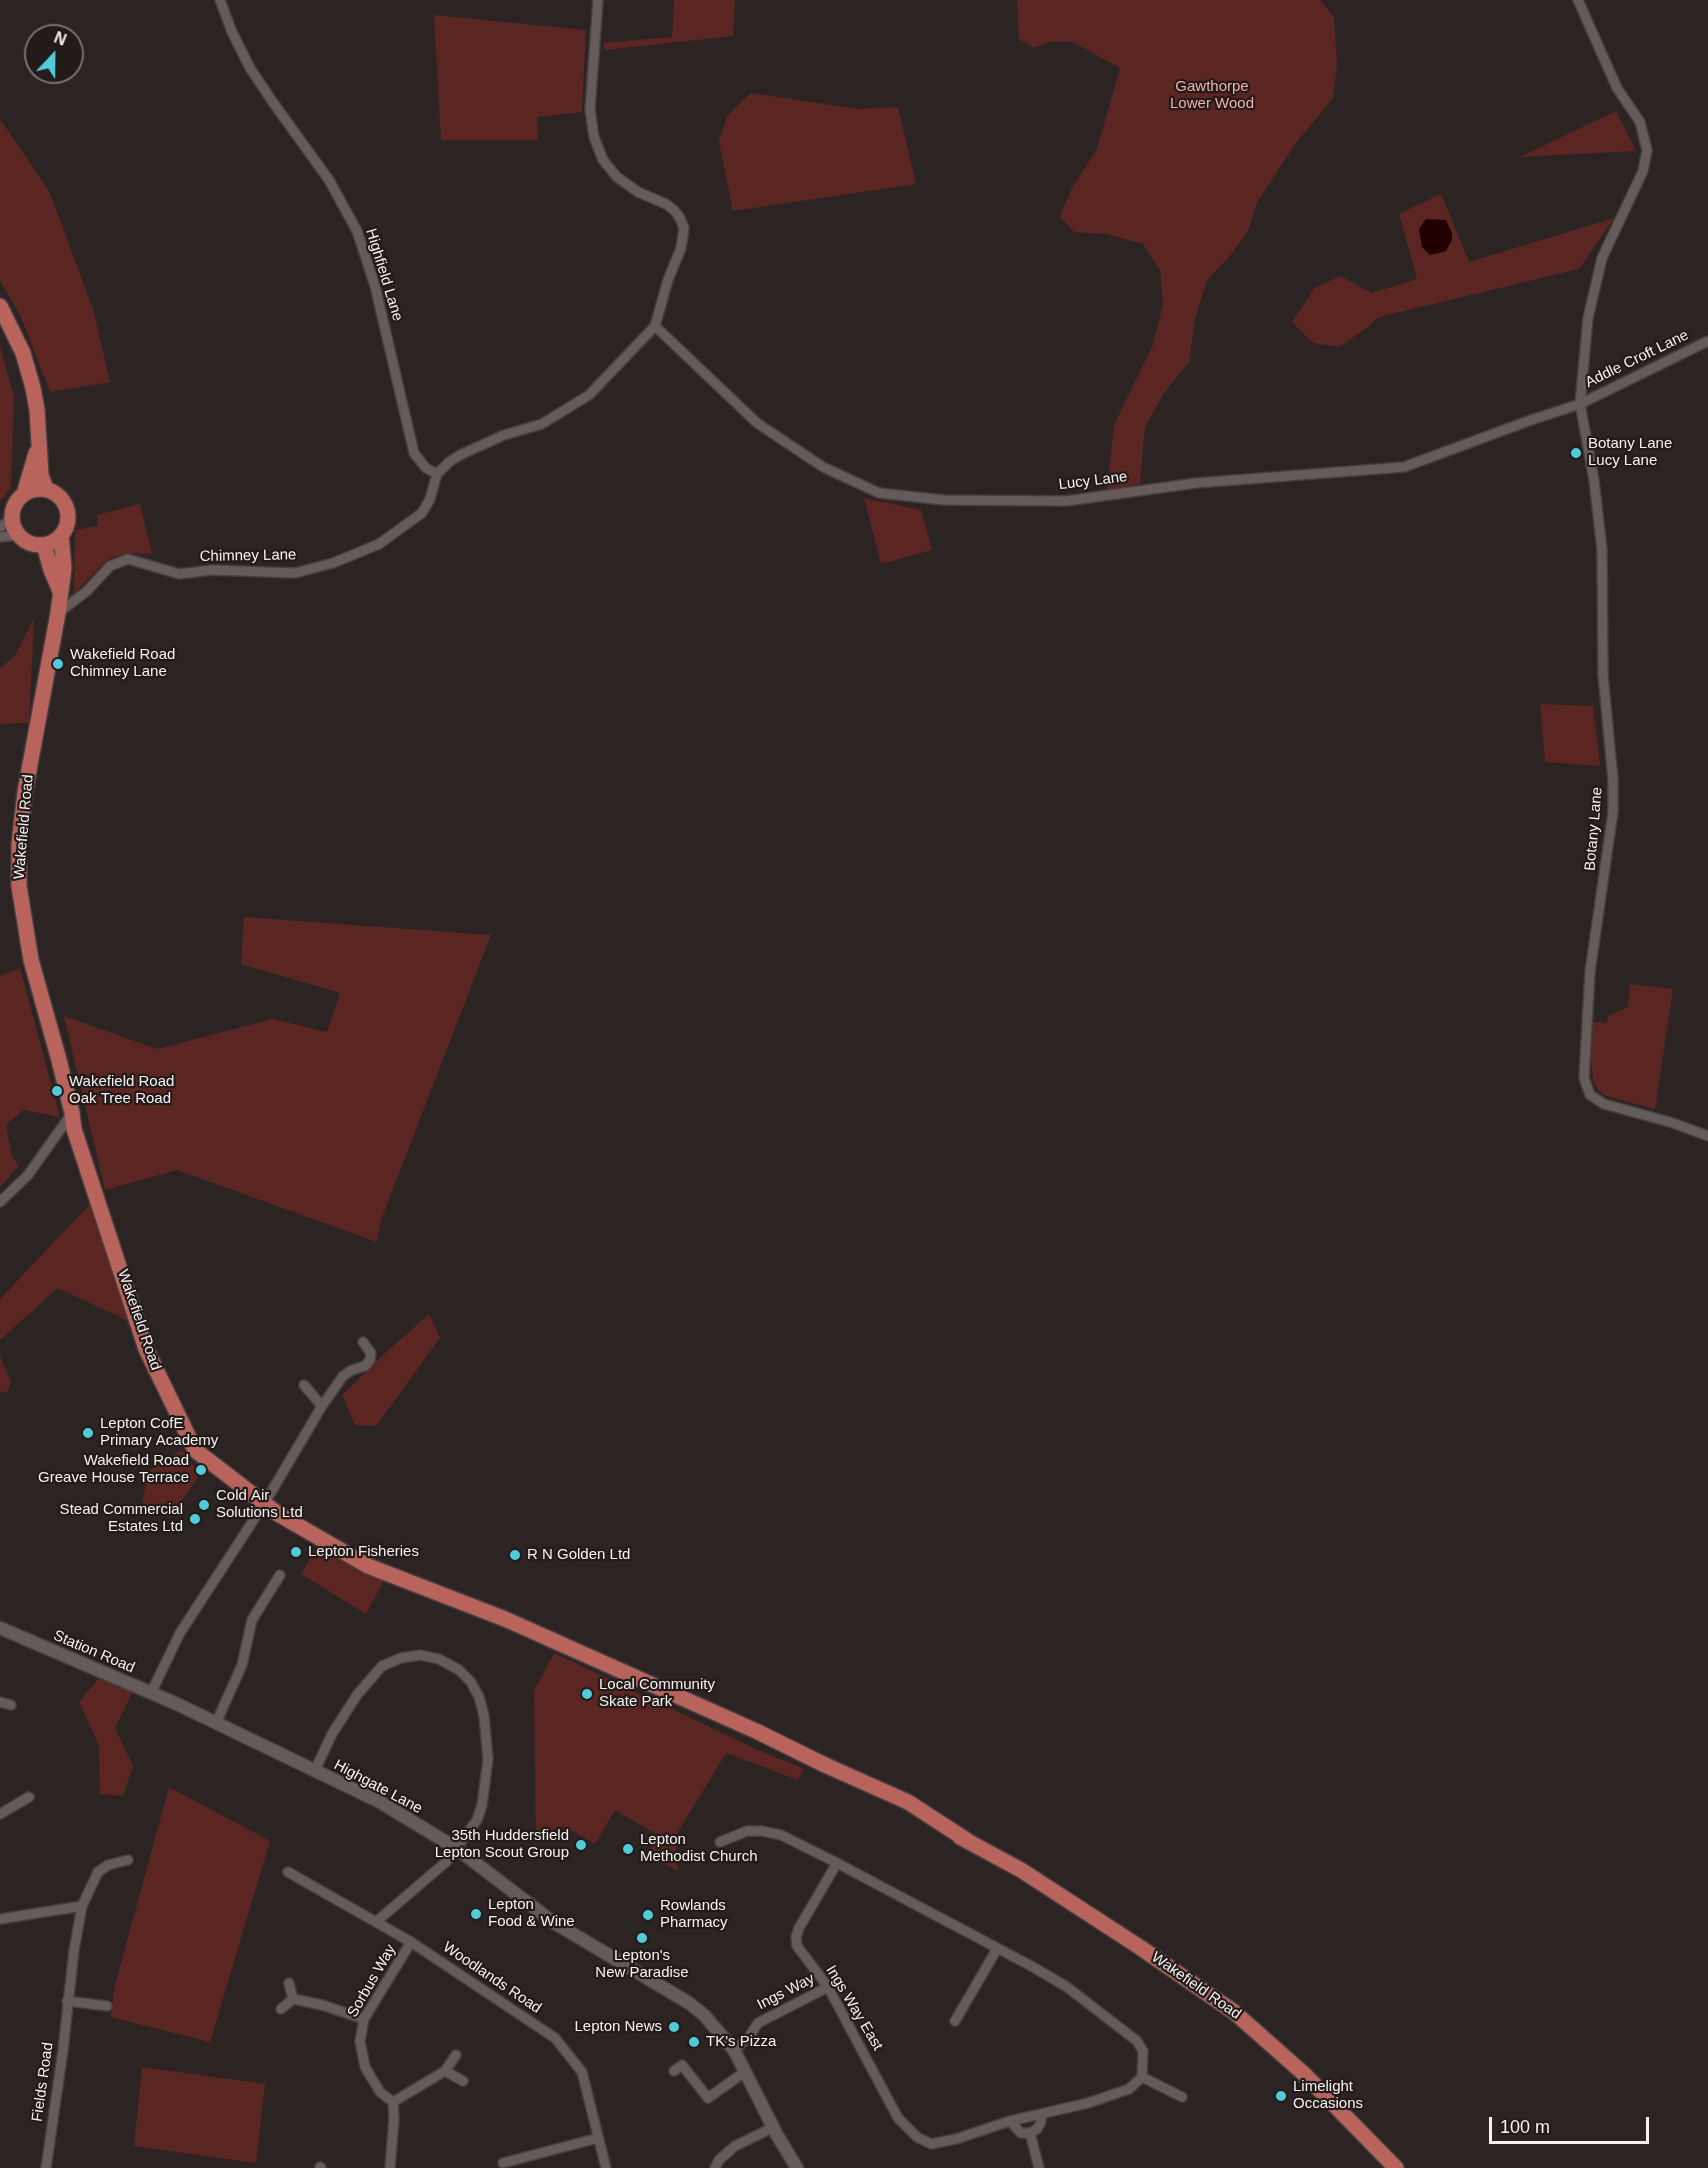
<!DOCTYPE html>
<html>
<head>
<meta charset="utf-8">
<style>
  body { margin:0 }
  #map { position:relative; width:1708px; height:2168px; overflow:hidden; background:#2c2423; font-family:Helvetica,sans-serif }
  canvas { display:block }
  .north { position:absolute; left:24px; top:24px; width:60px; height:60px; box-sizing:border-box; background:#221b1a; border:2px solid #777170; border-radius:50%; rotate:22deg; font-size:16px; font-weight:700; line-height:24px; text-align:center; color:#f6f1f0 }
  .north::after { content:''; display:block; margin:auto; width:21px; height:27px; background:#52cbd9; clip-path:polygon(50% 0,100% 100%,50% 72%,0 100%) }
  .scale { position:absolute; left:1489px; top:2117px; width:160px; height:27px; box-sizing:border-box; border:3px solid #f6f1f0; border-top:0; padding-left:8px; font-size:18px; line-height:21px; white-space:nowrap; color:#f6f1f0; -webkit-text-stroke:4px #221b1a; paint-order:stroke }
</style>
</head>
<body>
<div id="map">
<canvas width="1708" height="2168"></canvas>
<div class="north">N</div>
<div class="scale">100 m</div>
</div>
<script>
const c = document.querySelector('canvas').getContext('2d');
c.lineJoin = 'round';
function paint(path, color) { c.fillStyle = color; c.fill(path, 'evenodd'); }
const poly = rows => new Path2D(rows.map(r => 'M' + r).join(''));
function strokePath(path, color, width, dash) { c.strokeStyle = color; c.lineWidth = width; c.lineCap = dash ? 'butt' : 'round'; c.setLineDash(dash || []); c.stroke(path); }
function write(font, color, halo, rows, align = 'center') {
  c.font = font + ' Helvetica,sans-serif'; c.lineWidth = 4.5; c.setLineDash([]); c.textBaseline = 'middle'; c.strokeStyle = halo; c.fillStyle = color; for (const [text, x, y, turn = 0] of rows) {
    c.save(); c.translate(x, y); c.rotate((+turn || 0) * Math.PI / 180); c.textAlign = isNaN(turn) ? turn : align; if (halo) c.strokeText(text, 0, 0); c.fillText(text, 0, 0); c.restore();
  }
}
const green = poly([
  [674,0,735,0,733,36,605,50,603,43,672,37],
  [1017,0,1320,0,1334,17,1337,64,1333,98,1296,143,1278,170,1257,203,1248,231,1229,257,1207,280,1195,319,1189,362,1164,393,1145,427,1140,484,1107,490,1114,425,1153,345,1163,304,1160,270,1143,244,1106,234,1074,232,1060,216,1072,188,1097,149,1120,68,1073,42,1048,42,1034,48,1019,39],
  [434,15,586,30,582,112,537,117,538,140,441,140],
  [751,93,858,109,898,107,916,184,733,211,719,142,727,116],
  [1616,111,1636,151,1520,157],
  [0,119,49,191,93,309,110,382,50,392,21,317,0,280],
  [1441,194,1469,262,1614,218,1579,269,1379,317,1368,327,1339,347,1313,343,1292,322,1315,288,1340,276,1372,293,1417,279,1399,214],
  [0,347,14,396,11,488,0,501],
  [864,498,921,510,932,550,881,564],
  [140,504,152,554,131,553,109,558,74,593,75,530,98,526,97,515],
  [34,618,29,723,0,724,0,668,15,656],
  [1540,704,1593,706,1600,766,1545,762],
  [244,917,491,935,381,1220,377,1242,177,1170,105,1190,64,1016,157,1049,273,1019,327,1032,340,993,241,964],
  [20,968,60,1117,23,1110,6,1125,12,1156,19,1166,0,1187,0,976],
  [1630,984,1673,989,1655,1109,1606,1096,1598,1090,1593,1081,1591,1056,1593,1022,1607,1023,1608,1016,1628,1007],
  [90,1204,128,1321,58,1288,0,1340,0,1299],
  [429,1314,440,1338,376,1426,355,1425,342,1395,382,1356],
  [0,1356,11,1382,7,1393,0,1391],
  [182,1449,200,1474,170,1518,142,1502,149,1471],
  [316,1547,384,1580,366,1614,301,1574],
  [554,1653,756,1749,804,1769,798,1780,726,1753,675,1837,678,1871,647,1854,658,1835,615,1810,595,1844,563,1826,536,1838,534,1691],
  [100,1677,133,1691,115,1728,133,1766,123,1796,100,1794,99,1745,79,1702],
  [169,1787,270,1841,210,2042,110,2017,115,1985],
  [142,2067,265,2084,256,2163,134,2146]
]);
const water = poly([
  [1426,219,1446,220,1452,233,1452,240,1446,251,1430,255,1422,247,1419,229]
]);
const minor = poly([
  [220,0,232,32,250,68,272,101,329,180,357,231,375,286,414,453,426,468,437,474],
  [1578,0,1617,88,1640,122,1647,150,1643,171,1602,258,1588,318,1580,404,1594,480,1602,550,1603,675,1613,780,1613,812,1590,972,1584,1078,1590,1095,1604,1104,1673,1123,1708,1136],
  [655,326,757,423,823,467,879,493,944,500,1066,501,1196,483,1404,467,1531,420,1580,404,1708,341],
  [0,527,12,519],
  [0,537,19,535],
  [58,613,87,591,110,566,128,559,179,574,212,570,295,573,333,563,379,544,422,513,430,499,437,474,449,462,460,455,504,435,542,424,589,395,655,326,668,280,681,248,684,228,680,218,674,210,666,204,638,192,617,177,603,160,594,137,590,109,598,0],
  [0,1202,28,1175,72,1113],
  [304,1385,322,1406],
  [151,1693,180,1633,264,1504,322,1406,343,1376,352,1370,365,1366,370,1360,371,1353,363,1342],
  [0,1702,11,1705],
  [216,1723,242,1665,252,1620,280,1575],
  [315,1770,332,1734,357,1695,382,1666,401,1658,420,1655,439,1659,459,1670,471,1682,479,1697,484,1716,488,1759,482,1805,477,1820,446,1862,377,1921],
  [0,1814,29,1797],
  [720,1842,747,1831,762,1831,781,1835,837,1863,1033,1967,1067,1987,1137,2041,1143,2051,1142,2077,1129,2089,1088,2103,1010,2121,956,2139,931,2144,917,2137,898,2118,828,1987,797,1946,796,1937,799,1928,837,1863],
  [288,1872,411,1942,555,2038,582,2072,606,2168],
  [0,1919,82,1906,98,1872,108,1865,128,1860],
  [293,1999,322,2005,364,2019],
  [67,2001,107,2006],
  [281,2009,293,1999,289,1983],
  [955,2021,997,1949],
  [734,2050,749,2037,758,2023,828,1987],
  [445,2071,463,2081],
  [674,2071,682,2065,708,2098,746,2071],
  [1142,2077,1182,2097],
  [393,2102,445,2071,456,2055],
  [1010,2121,1021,2133,1030,2133,1037,2129,1041,2122,1041,2114],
  [1030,2133,1039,2168],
  [503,2163,598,2138],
  [320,2167,321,2168],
  [46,2168,63,2050,74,1950,82,1906],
  [390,2168,394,2119,393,2102,380,2092,365,2067,360,2041,364,2019,411,1942],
  [715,2168,719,2160,735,2146,774,2127]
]);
const tertiary = poly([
  [0,1628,177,1704,380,1802,456,1848,553,1922,689,2003,704,2015,734,2050,777,2135,797,2168]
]);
const trunk = poly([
  [0,306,23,353,33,388,37,410,41,475,46,489],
  '12 517a28 28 0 1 1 56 0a28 28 0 1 1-56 0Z',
  [24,494,36,453],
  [61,535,64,568,58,613,25,792,19,845,19,886,31,960,59,1060,72,1113,74,1129,146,1349,195,1450,278,1514,368,1566,505,1619,756,1731,825,1765,908,1802,968,1841],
  [44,545,51,570,60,591],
  [960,1837,1021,1870,1141,1948,1234,2012,1303,2073,1396,2168]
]);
const markers = [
  [1576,453,6,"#52cbd9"],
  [58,664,6,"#52cbd9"],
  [57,1091,6,"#52cbd9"],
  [88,1433,6,"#52cbd9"],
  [201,1470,6,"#52cbd9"],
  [204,1505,6,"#52cbd9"],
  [195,1519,6,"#52cbd9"],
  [296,1552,6,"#52cbd9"],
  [515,1555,6,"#52cbd9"],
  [587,1694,6,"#52cbd9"],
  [581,1845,6,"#52cbd9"],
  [628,1849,6,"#52cbd9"],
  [476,1914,6,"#52cbd9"],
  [648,1915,6,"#52cbd9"],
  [642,1938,6,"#52cbd9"],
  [674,2027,6,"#52cbd9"],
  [694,2042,6,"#52cbd9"],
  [1281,2096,6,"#52cbd9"]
];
const parkNames = [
  ["Gawthorpe",1212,87],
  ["Lower Wood",1212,104]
];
const streetNames = [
  ["Highfield Lane",384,275,73],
  ["Addle Croft Lane",1637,359,-26],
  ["Lucy Lane",1093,481,-7],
  ["Chimney Lane",248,556,-1],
  ["Wakefield Road",24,827,-85],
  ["Botany Lane",1594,829,-85],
  ["Wakefield Road",139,1320,71],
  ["Station Road",94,1652,23],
  ["Highgate Lane",378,1787,28],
  ["Woodlands Road",492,1978,34],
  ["Sorbus Way",372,1981,-60],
  ["Wakefield Road",1196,1986,35],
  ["Ings Way",786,1992,-27],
  ["Ings Way East",854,2008,59],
  ["Fields Road",43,2082,-82]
];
const poiNames = [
  ["Botany Lane",1588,444],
  ["Lucy Lane",1588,461],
  ["Wakefield Road",70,655],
  ["Chimney Lane",70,672],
  ["Wakefield Road",69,1082],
  ["Oak Tree Road",69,1099],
  ["Lepton CofE",100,1424],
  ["Primary Academy",100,1441],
  ["Wakefield Road",189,1461,"right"],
  ["Greave House Terrace",189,1478,"right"],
  ["Cold Air",216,1496],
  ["Solutions Ltd",216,1513],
  ["Stead Commercial",183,1510,"right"],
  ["Estates Ltd",183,1527,"right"],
  ["Lepton Fisheries",308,1552],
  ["R N Golden Ltd",527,1555],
  ["Local Community",599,1685],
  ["Skate Park",599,1702],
  ["35th Huddersfield",569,1836,"right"],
  ["Lepton Scout Group",569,1853,"right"],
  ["Lepton",640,1840],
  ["Methodist Church",640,1857],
  ["Lepton",488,1905],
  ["Food & Wine",488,1922],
  ["Rowlands",660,1906],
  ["Pharmacy",660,1923],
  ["Lepton's",642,1956,"center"],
  ["New Paradise",642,1973,"center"],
  ["Lepton News",662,2027,"right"],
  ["TK's Pizza",706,2042],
  ["Limelight",1293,2087],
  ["Occasions",1293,2104]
];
paint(green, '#5b2522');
paint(water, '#220001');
strokePath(minor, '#463f3e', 12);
strokePath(tertiary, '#463f3e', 15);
strokePath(trunk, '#463f3e', 18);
strokePath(minor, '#645b5a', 9);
strokePath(tertiary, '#645b5a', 12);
strokePath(trunk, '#b8645d', 15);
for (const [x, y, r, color] of markers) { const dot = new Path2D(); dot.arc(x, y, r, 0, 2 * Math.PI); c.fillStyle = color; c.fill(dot); strokePath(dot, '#221b1a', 2); }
write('15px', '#f3afa7', '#221b1a', parkNames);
write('15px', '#f6f1f0', '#221b1a', streetNames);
write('15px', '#f6f1f0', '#221b1a', poiNames, 'left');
</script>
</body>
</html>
